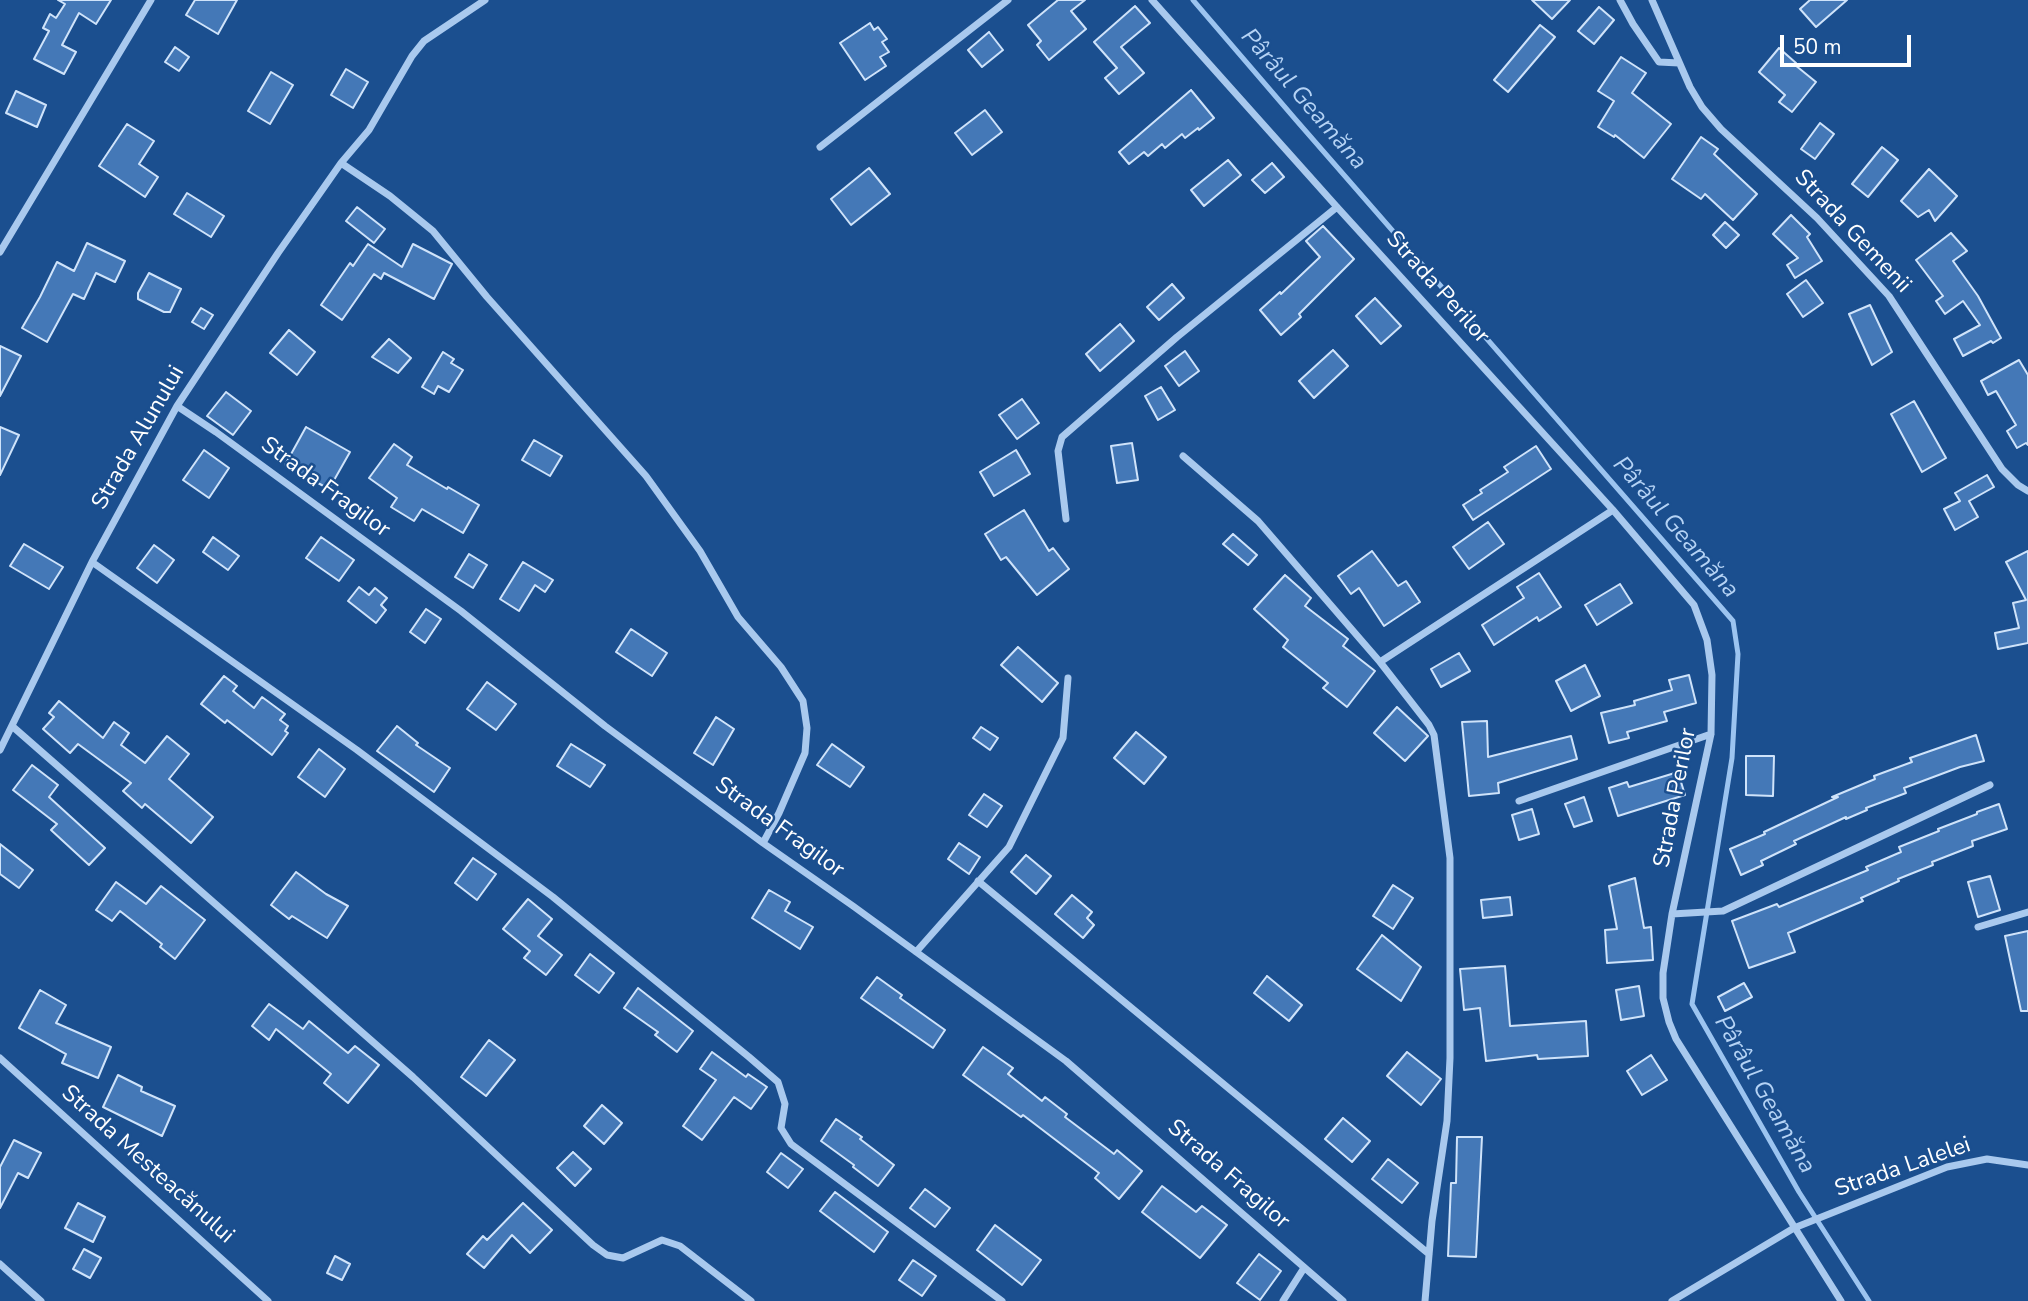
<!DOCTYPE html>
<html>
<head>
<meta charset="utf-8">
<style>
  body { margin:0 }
  #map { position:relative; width:2028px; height:1301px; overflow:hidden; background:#1b4f8f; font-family:"Nunito Sans",sans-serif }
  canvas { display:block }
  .scale { position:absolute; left:1780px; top:35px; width:131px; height:32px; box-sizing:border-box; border:4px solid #fff; border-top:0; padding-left:9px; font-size:21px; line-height:24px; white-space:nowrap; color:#fff; -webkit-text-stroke:5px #1b4f8f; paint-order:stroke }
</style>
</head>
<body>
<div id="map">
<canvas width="2028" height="1301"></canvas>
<div class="scale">50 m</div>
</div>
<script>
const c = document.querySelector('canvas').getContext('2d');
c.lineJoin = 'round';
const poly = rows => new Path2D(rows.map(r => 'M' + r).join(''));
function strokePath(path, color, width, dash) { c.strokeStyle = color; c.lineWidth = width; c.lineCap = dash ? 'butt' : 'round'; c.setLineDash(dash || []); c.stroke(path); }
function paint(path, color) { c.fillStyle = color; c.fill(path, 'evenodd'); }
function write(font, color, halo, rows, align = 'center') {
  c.font = font + ' "Nunito Sans",sans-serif'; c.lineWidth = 5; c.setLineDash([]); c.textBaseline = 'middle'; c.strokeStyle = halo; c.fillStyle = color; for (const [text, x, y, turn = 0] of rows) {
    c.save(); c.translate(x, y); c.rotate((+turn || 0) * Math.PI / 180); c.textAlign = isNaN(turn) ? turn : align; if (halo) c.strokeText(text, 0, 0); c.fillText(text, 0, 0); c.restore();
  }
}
const stream = poly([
  [1193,0,1296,120,1733,621,1738,654,1732,758,1692,1004,1799,1192,1869,1301]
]);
const building = poly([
  [58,0,111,0,96,24,79,13,62,45,76,52,64,74,34,59,49,31,43,28,50,14,56,18,65,4,58,0],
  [195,0,237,0,218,34,186,15,195,0],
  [1058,0,1085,0,1071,11,1086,29,1049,60,1037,45,1041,41,1028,25,1058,0],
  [1532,0,1570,0,1552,19,1532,0],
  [1810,0,1847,0,1816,27,1800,9,1810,0],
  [1135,6,1150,23,1121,47,1144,73,1119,94,1105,78,1117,68,1094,42,1135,6],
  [1599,7,1614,20,1594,44,1578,31,1599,7],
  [870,23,874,30,878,27,887,39,882,42,889,52,880,57,886,66,865,80,840,43,870,23],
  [1540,25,1555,37,1508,92,1494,80,1540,25],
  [989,32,1003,50,982,67,968,50,989,32],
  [175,47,189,57,179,71,165,62,175,47],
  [1779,48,1796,63,1795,65,1816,82,1792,112,1779,102,1785,95,1759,72,1779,48],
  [1621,57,1646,73,1632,93,1671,124,1644,158,1615,135,1614,137,1598,127,1614,101,1598,91,1621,57],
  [346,69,368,82,353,108,331,95,346,69],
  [271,72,293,85,270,124,248,111,271,72],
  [1191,90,1214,118,1199,130,1198,128,1185,138,1182,134,1165,148,1162,144,1148,156,1144,152,1129,164,1119,152,1191,90],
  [16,91,46,105,37,127,6,113,16,91],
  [985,110,1002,132,972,155,955,133,985,110],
  [1820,123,1834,134,1815,159,1801,149,1820,123],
  [127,124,154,141,139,164,158,177,145,197,99,166,127,124],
  [1701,137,1718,149,1714,154,1757,194,1733,220,1705,194,1701,199,1672,179,1701,137],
  [1882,147,1898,160,1868,197,1852,184,1882,147],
  [1228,160,1241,175,1204,206,1191,190,1228,160],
  [1272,163,1284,177,1265,193,1252,180,1272,163],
  [869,168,890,194,851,225,831,199,869,168],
  [1929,169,1957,196,1935,221,1929,210,1918,217,1901,201,1929,169],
  [187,193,224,216,211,237,174,214,187,193],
  [357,207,385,229,374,243,346,221,357,207],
  [1791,215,1810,234,1807,237,1822,261,1795,278,1787,265,1798,258,1773,234,1791,215],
  [1725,222,1739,235,1726,248,1713,235,1725,222],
  [1323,226,1354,259,1299,314,1301,317,1281,335,1260,310,1280,292,1281,294,1320,257,1306,241,1323,226],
  [1951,233,1967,251,1953,261,1978,296,2001,338,1993,343,1991,341,1963,356,1954,339,1980,325,1963,301,1945,314,1936,301,1943,296,1916,260,1951,233],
  [87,243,125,261,115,282,96,273,84,299,73,294,47,342,22,328,40,297,57,262,74,271,87,243],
  [368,244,402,267,413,244,452,264,434,299,384,273,381,279,374,274,342,320,321,305,350,263,353,266,368,244],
  [149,273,181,289,170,312,164,312,138,299,138,293,149,273],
  [1806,280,1823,303,1803,317,1787,294,1806,280],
  [1172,284,1184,298,1159,320,1147,307,1172,284],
  [1375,298,1401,326,1381,344,1356,316,1375,298],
  [1870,305,1892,352,1872,365,1849,314,1870,305],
  [201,308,213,315,204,329,192,322,201,308],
  [1120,324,1134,341,1100,371,1086,354,1120,324],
  [289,330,315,352,297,375,270,353,289,330],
  [389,339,411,358,398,373,372,357,389,339],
  [0,346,21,356,0,396,0,346],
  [1333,350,1348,366,1314,398,1299,381,1333,350],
  [1185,351,1199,371,1179,386,1165,366,1185,351],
  [443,352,454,359,451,363,463,370,449,392,438,386,434,394,422,387,443,352],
  [2019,360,2028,375,2028,445,2026,443,2017,448,2007,431,2016,425,1996,391,1988,395,1981,381,2019,360],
  [1161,387,1175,410,1158,420,1145,396,1161,387],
  [226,392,251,411,233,435,207,416,226,392],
  [1022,399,1039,423,1017,439,999,415,1022,399],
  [1914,401,1946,458,1922,472,1891,414,1914,401],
  [0,427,19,435,0,475,0,427],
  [306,427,350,452,329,489,285,465,306,427],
  [534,440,562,456,550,476,522,460,534,440],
  [1132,443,1138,480,1117,483,1111,446,1132,443],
  [394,444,412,457,407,465,447,489,448,487,479,505,463,533,422,509,414,521,391,507,397,498,369,478,394,444],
  [1536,446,1551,469,1473,520,1463,505,1482,493,1480,490,1508,472,1504,467,1536,446],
  [204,450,229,468,209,498,183,480,204,450],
  [1016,450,1030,474,994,496,980,472,1016,450],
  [1987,475,1994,487,1969,501,1978,517,1955,530,1944,509,1960,501,1955,493,1987,475],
  [1024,510,1049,551,1053,548,1069,569,1037,595,1006,557,1001,560,985,534,1024,510],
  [1488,522,1504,544,1469,569,1453,547,1488,522],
  [1233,534,1257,555,1248,565,1223,544,1233,534],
  [213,537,239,556,228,570,203,552,213,537],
  [321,537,354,560,339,581,306,558,321,537],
  [24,544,63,567,49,589,10,566,24,544],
  [154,545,174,560,157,583,137,568,154,545],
  [1372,551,1398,586,1406,581,1420,602,1384,626,1359,588,1351,594,1338,576,1372,551],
  [2028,551,2028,643,1998,649,1995,633,2019,628,2013,603,2026,600,2006,562,2028,551],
  [469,554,487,565,473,588,455,577,469,554],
  [523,562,553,580,545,592,535,585,519,611,500,599,523,562],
  [1539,573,1561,607,1539,621,1537,617,1494,645,1482,625,1524,598,1517,587,1539,573],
  [1285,575,1311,598,1305,606,1348,639,1343,646,1375,671,1347,707,1323,688,1328,683,1283,647,1288,640,1254,609,1285,575],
  [1620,584,1632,603,1597,625,1585,605,1620,584],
  [359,587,369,595,375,588,387,598,381,605,386,610,376,623,348,601,359,587],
  [426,609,441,619,425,643,410,632,426,609],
  [631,629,667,653,652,676,616,652,631,629],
  [1018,647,1058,683,1042,702,1001,665,1018,647],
  [1459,653,1470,671,1441,687,1431,669,1459,653],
  [1585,665,1600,696,1571,711,1556,681,1585,665],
  [1689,675,1696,703,1664,712,1667,721,1627,732,1629,738,1609,743,1601,713,1635,705,1634,701,1672,690,1669,680,1689,675],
  [224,676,237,686,233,691,254,708,262,697,285,714,280,720,288,726,285,731,288,733,272,755,227,720,225,723,201,704,224,676],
  [487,682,516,704,496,730,467,709,487,682],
  [59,701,103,738,114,722,129,733,121,745,145,763,167,736,189,754,169,779,213,817,191,843,145,804,142,808,123,791,131,783,78,744,70,753,43,729,54,717,49,713,59,701],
  [1397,707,1428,736,1405,761,1374,733,1397,707],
  [716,717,734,729,713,765,694,753,716,717],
  [1487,721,1488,757,1571,736,1577,759,1498,783,1499,793,1469,796,1462,722,1487,721],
  [397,726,418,743,416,745,450,768,434,792,377,751,397,726],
  [981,727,998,738,990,750,973,738,981,727],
  [1136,732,1166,757,1144,784,1114,758,1136,732],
  [1976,735,1984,761,1960,767,1904,788,1906,793,1866,808,1867,810,1846,819,1846,817,1794,841,1796,844,1761,861,1763,865,1741,875,1730,849,1765,834,1764,832,1838,797,1832,797,1875,779,1874,776,1912,762,1910,758,1976,735],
  [571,744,605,765,590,787,557,766,571,744],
  [832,744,864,767,850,787,817,765,832,744],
  [319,749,345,769,325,797,298,777,319,749],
  [1746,756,1774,756,1773,796,1746,795,1746,756],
  [32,765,58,785,49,797,105,848,89,865,51,830,57,824,13,790,32,765],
  [1678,772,1685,795,1618,816,1609,788,1627,782,1629,787,1678,772],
  [984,794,1002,806,987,827,969,815,984,794],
  [1584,797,1592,821,1574,827,1565,804,1584,797],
  [1999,804,2007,829,1972,841,1973,846,1932,862,1933,865,1898,879,1899,881,1861,898,1863,901,1788,933,1795,952,1749,968,1732,921,1777,904,1779,907,1868,870,1866,867,1901,852,1899,847,1939,831,1938,829,1977,814,1977,812,1999,804],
  [1532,809,1539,834,1519,840,1512,815,1532,809],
  [959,843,980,857,969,874,948,859,959,843],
  [0,844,33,870,19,888,0,874,0,844],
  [1026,855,1051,876,1036,894,1011,872,1026,855],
  [473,858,496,874,477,900,455,883,473,858],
  [296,872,326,894,348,906,327,938,292,916,289,919,271,905,296,872],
  [1990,876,2000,910,1978,917,1968,882,1990,876],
  [1635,878,1644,928,1651,927,1653,960,1607,963,1605,930,1617,929,1609,886,1635,878],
  [116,882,146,904,161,886,205,920,175,959,160,947,162,944,120,911,112,921,96,910,116,882],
  [1393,885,1413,898,1393,929,1373,916,1393,885],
  [769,890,790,902,785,911,813,927,800,949,752,918,769,890],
  [1072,895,1092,912,1087,918,1094,925,1083,938,1055,914,1072,895],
  [1510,897,1512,915,1483,918,1481,900,1510,897],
  [528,899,552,919,538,936,562,955,546,975,524,958,530,951,503,929,528,899],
  [2028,931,2028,1011,2021,1011,2005,936,2028,931],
  [1382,935,1421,967,1401,1001,1357,969,1382,935],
  [590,954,614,973,599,993,575,975,590,954],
  [1505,966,1510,1026,1586,1021,1588,1056,1538,1059,1537,1055,1486,1061,1480,1008,1464,1010,1460,969,1505,966],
  [1267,976,1302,1005,1289,1021,1254,993,1267,976],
  [877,977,902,995,900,998,945,1030,933,1048,861,998,877,977],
  [1744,983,1752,997,1725,1011,1718,997,1744,983],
  [1639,986,1644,1016,1621,1020,1616,990,1639,986],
  [638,988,693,1031,677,1052,655,1035,658,1032,624,1008,638,988],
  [40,990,66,1005,56,1023,111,1047,98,1078,62,1063,66,1054,19,1028,40,990],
  [269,1004,303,1029,309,1021,348,1053,355,1046,379,1065,348,1103,324,1083,331,1074,276,1029,269,1040,252,1026,269,1004],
  [489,1040,515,1060,486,1096,461,1077,489,1040],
  [983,1047,1013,1068,1008,1074,1042,1101,1045,1097,1067,1114,1065,1117,1114,1154,1117,1150,1142,1171,1119,1199,1095,1178,1099,1173,1023,1115,1021,1117,963,1075,983,1047],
  [712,1052,746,1077,748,1074,767,1087,751,1109,734,1097,702,1140,683,1126,716,1080,700,1069,712,1052],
  [1407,1052,1441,1079,1421,1105,1387,1076,1407,1052],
  [1651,1055,1667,1080,1642,1095,1627,1071,1651,1055],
  [118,1075,142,1087,141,1091,175,1106,162,1136,103,1107,118,1075],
  [602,1105,622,1123,604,1144,584,1126,602,1105],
  [1343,1118,1370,1141,1352,1162,1325,1139,1343,1118],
  [836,1119,862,1137,860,1139,894,1165,878,1186,853,1167,854,1165,821,1141,836,1119],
  [1457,1137,1482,1137,1476,1257,1448,1256,1451,1183,1456,1183,1457,1137],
  [14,1140,41,1153,28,1178,18,1173,0,1208,0,1167,14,1140],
  [573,1152,591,1169,575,1186,557,1168,573,1152],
  [781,1153,803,1169,788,1188,767,1172,781,1153],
  [1388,1159,1418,1183,1402,1203,1372,1179,1388,1159],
  [1162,1186,1196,1212,1202,1206,1227,1225,1200,1258,1142,1212,1162,1186],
  [925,1189,950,1208,935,1227,910,1208,925,1189],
  [835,1192,888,1232,874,1252,820,1211,835,1192],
  [78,1203,105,1217,93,1242,65,1228,78,1203],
  [523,1203,552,1230,530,1253,512,1235,484,1268,467,1254,483,1236,487,1240,523,1203],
  [995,1225,1041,1260,1022,1285,977,1250,995,1225],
  [84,1249,101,1258,90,1278,73,1269,84,1249],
  [1259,1254,1281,1271,1260,1300,1237,1283,1259,1254],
  [335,1256,350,1264,342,1280,327,1273,335,1256],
  [913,1260,936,1276,922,1296,899,1280,913,1260]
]);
const minor = poly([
  [1152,0,1337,207,1613,510,1694,605,1707,640,1712,675,1711,734,1672,914,1663,973,1663,998,1669,1022,1676,1039,1841,1301],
  [1620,0,1633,24,1659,62,1679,63],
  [1652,0,1690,87,1702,107,1721,129,1817,218,1889,296,2002,469,2018,485,2028,491],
  [820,147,1008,0],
  [341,163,390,196,433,231,487,297,646,476,700,551,738,617,781,667,803,701,807,728,805,753,779,813,763,843],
  [0,252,151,0],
  [177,406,216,432,461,611,605,726,763,843,853,906,1066,1061,1343,1301],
  [1183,456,1258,521,1380,662,1429,725,1434,735,1450,858,1450,1058,1447,1121,1432,1221,1425,1301],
  [1066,519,1058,451,1062,437,1177,337,1337,207],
  [92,562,357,750,553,897,749,1057,778,1082,785,1104,781,1128,791,1144,1002,1301],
  [1380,662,1613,510],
  [12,726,413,1077,593,1245,607,1255,623,1258,662,1240,680,1246,751,1301],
  [0,750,92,562,177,406,278,253,341,163,369,130,412,56,424,41,485,0],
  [1519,801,1711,734],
  [978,881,1429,1254],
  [1672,914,1723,911,1990,785],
  [1978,927,2028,912],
  [916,952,1009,847,1063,738,1068,678],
  [0,1058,268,1301],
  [0,1264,41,1301],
  [1283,1301,1304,1268],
  [1672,1301,1794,1228,1947,1167,1987,1159,2028,1165]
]);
const streetNames = [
  ["Strada Gemenii",1852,232,47],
  ["Strada Perilor",1437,288,48],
  ["Strada Alunului",139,438,-60],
  ["Strada Fragilor",325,488,36],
  ["Strada Perilor",1676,798,-79],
  ["Strada Fragilor",779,828,36],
  ["Strada Mesteacănului",147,1165,42],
  ["Strada Lalelei",1903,1168,-19],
  ["Strada Fragilor",1228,1175,41]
];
const waterNames = [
  ["Pârâul Geamăna",1303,100,49],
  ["Pârâul Geamăna",1675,528,49],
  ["Pârâul Geamăna",1764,1095,60]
];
strokePath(stream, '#9cc4f0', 5);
paint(building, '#4478b7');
strokePath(building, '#cfe3fa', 2);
strokePath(minor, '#a9c9ee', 7);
write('23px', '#fff', '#1b4f8f', streetNames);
write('italic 24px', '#b5d3f5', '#1b4f8f', waterNames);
</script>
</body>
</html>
